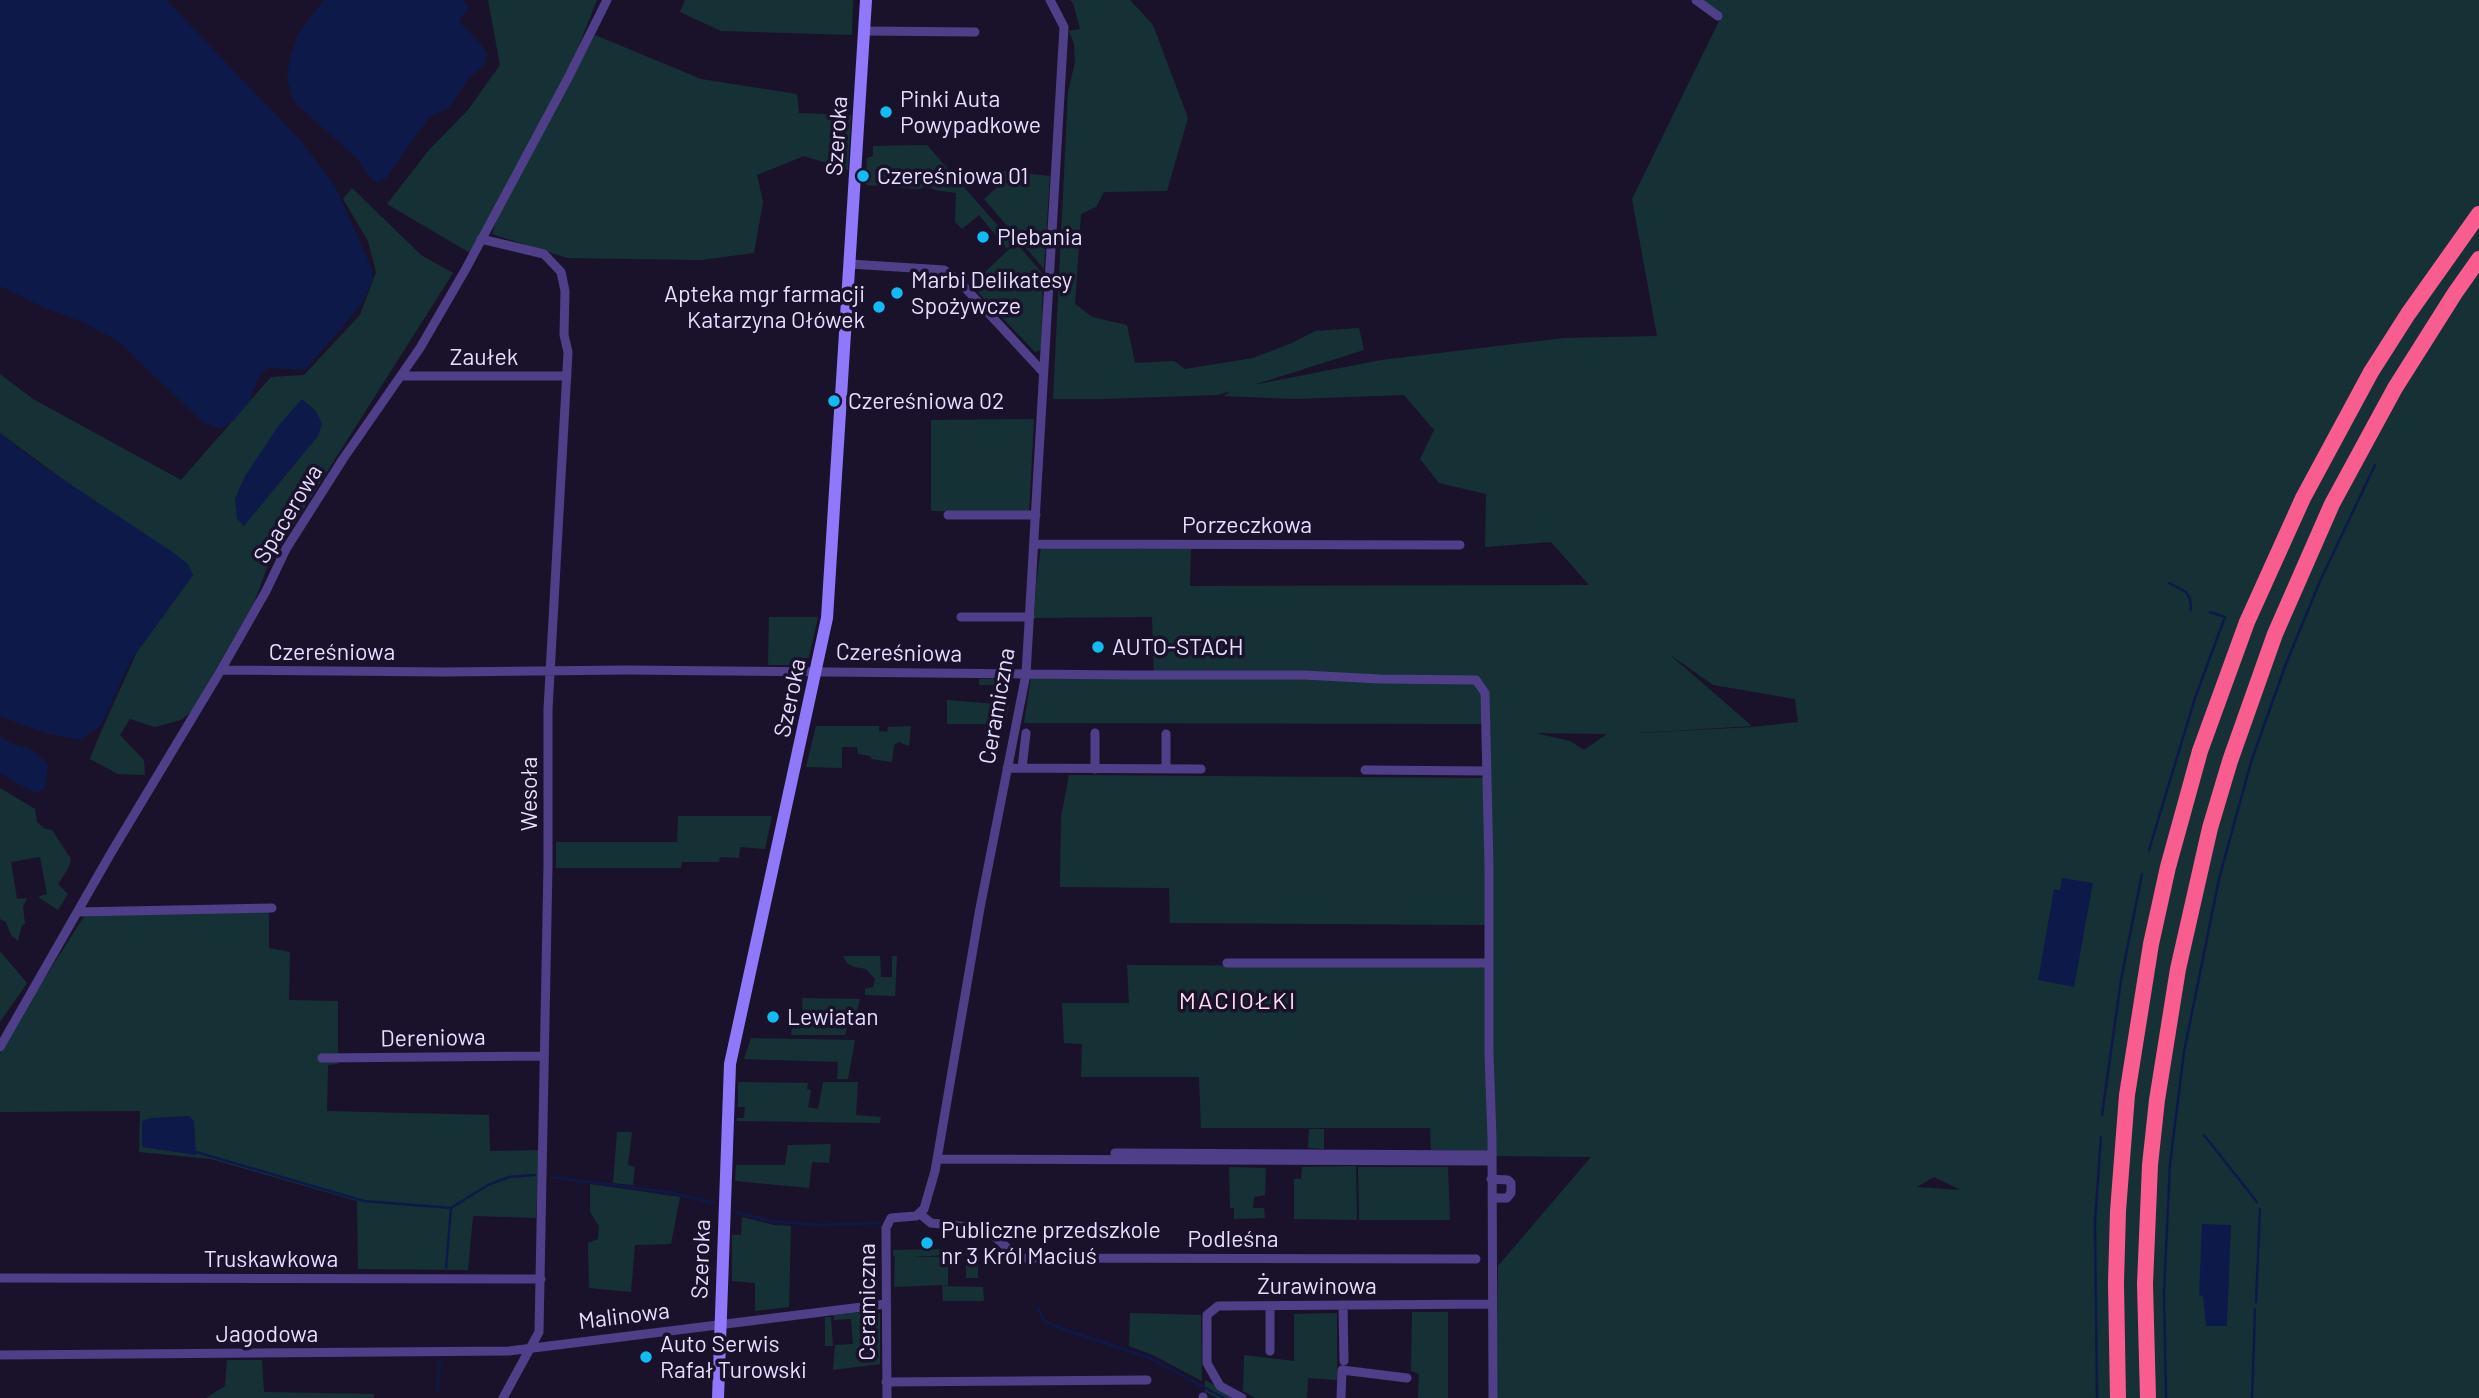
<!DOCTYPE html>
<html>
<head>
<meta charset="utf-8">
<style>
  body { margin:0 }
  canvas { display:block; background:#1a122b }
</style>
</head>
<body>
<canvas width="2479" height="1398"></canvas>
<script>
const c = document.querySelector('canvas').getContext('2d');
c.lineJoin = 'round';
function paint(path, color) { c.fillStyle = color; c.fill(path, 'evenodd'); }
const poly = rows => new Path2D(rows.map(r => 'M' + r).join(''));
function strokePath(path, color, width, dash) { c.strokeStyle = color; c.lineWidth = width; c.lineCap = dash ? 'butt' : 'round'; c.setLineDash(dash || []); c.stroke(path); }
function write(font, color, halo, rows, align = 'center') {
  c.font = font + ' Barlow,sans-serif'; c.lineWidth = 7; c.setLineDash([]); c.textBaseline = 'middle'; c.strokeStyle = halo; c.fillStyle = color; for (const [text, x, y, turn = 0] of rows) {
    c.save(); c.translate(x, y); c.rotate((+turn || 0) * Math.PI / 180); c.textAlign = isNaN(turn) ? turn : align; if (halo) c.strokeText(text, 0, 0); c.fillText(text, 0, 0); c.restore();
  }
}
const green = poly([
  [488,0,597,0,572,63,470,253,387,204,429,150,468,110,500,65],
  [685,0,853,0,852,35,721,31,680,12],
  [1070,0,1130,0,1153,25,1188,118,1167,191,1104,192,1096,207,1081,214,1075,304,1092,317,1127,325,1135,363,1174,361,1185,369,1253,358,1292,343,1315,331,1359,328,1364,350,1253,385,1381,360,1564,338,1657,336,1632,199,1722,15,1701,0,2479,0,2479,1398,1496,1398,1498,1266,1591,1157,1497,1156,1487,1151,1431,1150,1430,1128,1201,1128,1199,1077,1081,1077,1082,1044,1064,1043,1062,1003,1129,1003,1127,965,1486,967,1485,925,1170,923,1169,888,1060,887,1061,817,1069,775,1483,778,1483,724,1024,723,1031,677,1154,678,1152,617,1034,618,1036,583,1041,548,1191,549,1190,586,1589,585,1551,542,1485,547,1486,494,1439,483,1420,459,1434,430,1404,395,1294,399,1224,396,1231,391,1217,395,1102,399,1053,399,1068,92,1075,62,1074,44,1069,31,1080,29,1073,3],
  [1669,654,1713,685,1795,699,1798,722,1753,727,1623,734,1752,726],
  [1535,733,1607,734,1584,750,1570,741],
  [1934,1177,1959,1189,1960,1190,1917,1187],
  [595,35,701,79,797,94,799,113,851,115,848,170,804,156,757,175,763,202,754,253,701,260,567,258,492,234,498,216],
  [927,145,1013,243,1007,249,979,215,962,229,955,222,956,193,935,190,926,185,920,189,866,185,867,158,873,156,873,146],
  [1004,171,1050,176,1044,269,984,199,1002,183],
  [352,188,421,255,453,273,268,565,254,603,192,711,181,720,155,727,130,719,120,735,144,760,145,775,118,774,90,759,99,736,137,652,193,575,0,433,0,374,33,399,181,480,271,377,304,375,360,315,376,272,368,241,343,199],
  [1016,243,1043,274,1041,350,1035,352,971,285],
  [1034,419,1029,512,931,511,931,420],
  [769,617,818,617,809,657,791,665,768,665],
  [979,679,1005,679,1011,683,1010,693,1003,693,1003,685,979,685],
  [947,700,1009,705,1005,724,947,724],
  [816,726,879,726,879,731,887,732,888,727,911,726,909,746,899,742,894,745,892,762,872,759,870,756,858,754,857,747,842,747,842,768,806,767],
  [0,788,35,809,37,822,45,829,52,830,71,859,68,869,58,884,68,894,58,910,38,897,47,894,40,857,11,862,17,899,27,898,23,907,25,924,22,925,18,941,11,935,6,922,0,919],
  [678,816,772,816,765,849,740,847,739,858,720,857,719,862,682,862,681,868,556,868,556,842,677,842],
  [269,911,269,948,290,952,289,1000,338,1001,338,1064,328,1065,327,1111,489,1115,490,1151,539,1150,536,1218,473,1216,468,1270,358,1269,357,1201,211,1159,139,1152,140,1111,0,1112,0,1054,33,996,85,915],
  [0,951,27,983,0,1022],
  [843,956,880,956,881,977,892,977,892,956,897,956,895,996,865,995,865,989,873,987,875,979,866,969,854,967,847,963],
  [802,998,803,998,860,999,856,1016,850,1017,845,1035,791,1035,792,1028,806,1027,806,1015,803,1014],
  [751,1038,855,1040,848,1079,837,1079,838,1062,744,1059],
  [738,1082,808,1083,807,1089,811,1090,808,1107,818,1109,823,1082,858,1082,856,1115,881,1117,880,1123,737,1121,737,1118,744,1118,745,1107,738,1107],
  [1309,1129,1324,1129,1324,1149,1308,1148],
  [617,1132,632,1132,628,1165,635,1167,633,1185,613,1183],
  [831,1144,829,1163,812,1162,809,1188,735,1181,736,1165,785,1165,788,1145],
  [1356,1166,1357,1220,1294,1219,1294,1179,1301,1179,1302,1167],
  [1229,1167,1266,1168,1265,1195,1254,1197,1253,1208,1264,1208,1265,1218,1234,1219,1234,1208,1230,1208],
  [1358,1167,1448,1167,1450,1220,1359,1220],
  [590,1184,680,1197,671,1244,635,1245,631,1292,589,1288,588,1243,598,1239,599,1226,590,1212],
  [742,1217,774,1225,791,1226,789,1307,755,1311,755,1283,732,1281,732,1235,741,1235],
  [966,1248,978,1248,978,1278,966,1278],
  [948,1249,948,1255,911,1257,948,1257,948,1285,943,1286,983,1287,984,1301,943,1301,942,1285,894,1287,895,1257,893,1256,893,1250],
  [876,1310,880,1314,880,1364,833,1370,835,1345,853,1344,851,1319,834,1320,834,1315],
  [1412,1312,1448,1312,1448,1398,1418,1398,1419,1374,1411,1371],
  [1130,1313,1201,1315,1202,1381,1153,1355,1129,1346],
  [1337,1313,1337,1380,1308,1378,1307,1398,1255,1398,1243,1391,1244,1355,1294,1361,1294,1314],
  [825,1317,831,1317,833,1346,825,1346],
  [227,1360,262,1360,264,1392,374,1394,374,1398,206,1398,225,1386],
  [1205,1380,1237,1398,1218,1398,1206,1392,1205,1398]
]);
const water = poly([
  [0,0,166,0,302,142,336,188,371,267,373,279,361,305,305,370,268,368,259,376,249,402,233,421,220,428,204,423,119,342,85,323,45,308,0,286],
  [324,0,464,0,468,7,459,22,478,41,487,54,485,64,468,79,448,109,430,116,386,178,377,182,369,177,359,160,293,101,287,78,290,59,298,34],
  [302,399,316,411,322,424,318,436,244,526,237,519,235,499,245,476,279,425],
  [0,433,37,462,174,553,188,564,193,575,131,660,101,725,80,740,45,733,0,716],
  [0,736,10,743,33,750,48,764,45,788,35,793,0,773],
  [2062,878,2093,883,2074,987,2038,980,2054,889,2060,890],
  [189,1116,194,1121,196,1155,142,1147,142,1121,151,1118],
  [2202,1224,2231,1225,2227,1326,2206,1326,2203,1296,2199,1295]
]);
const stream = poly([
  [2169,583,2186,592,2190,599,2191,610],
  [2149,850,2195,698,2225,617,2210,612],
  [2102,1115,2121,980,2142,874],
  [2204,1135,2257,1202],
  [196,1152,364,1201,451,1208,488,1185,509,1177,535,1175],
  [551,1177,667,1192,714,1203],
  [737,1212,770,1221,818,1225,879,1223],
  [446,1268,451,1208],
  [2256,1302,2260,1209],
  [1038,1308,1044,1321,1062,1329,1150,1358,1224,1398],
  [437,1391,440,1359],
  [2097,1398,2095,1222,2101,1137],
  [2166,1398,2164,1292,2170,1164,2184,1052,2219,879,2251,762,2287,661,2321,579,2375,465],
  [2252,1398,2255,1309]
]);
const street = poly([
  [1696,0,1718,16],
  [864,31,975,32],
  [481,239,544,254,561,272,565,291,564,335,568,352,548,709,548,865,539,1332,503,1398],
  [850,264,944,270,957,279,1042,371],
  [401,376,567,376],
  [948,515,1036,515],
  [1035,544,1460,545],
  [961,617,1030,617],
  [221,670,445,672,627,670,1130,675,1303,675,1380,679,1476,680,1485,693,1489,867,1489,1054,1492,1138,1493,1398],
  [1007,768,1201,769],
  [1022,768,1026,733],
  [1095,769,1095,733],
  [1166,769,1166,734],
  [1365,770,1487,771],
  [78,912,272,908],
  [1227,963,1489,963],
  [0,1047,111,853,221,670,266,591,286,549,343,459,420,348,464,272,569,76,607,0],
  [322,1058,544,1056],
  [1115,1153,1491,1155],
  [938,1159,1491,1161],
  [1491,1179,1508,1180,1511,1183,1511,1193,1507,1198,1492,1198],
  [920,1214,931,1223,978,1228,992,1234,1016,1256,1021,1258,1476,1259],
  [0,1278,541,1279],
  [1343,1305,1344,1361],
  [1270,1306,1270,1351],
  [0,1355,509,1351,886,1304],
  [886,1382,1147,1380],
  [1203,1397,1203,1398],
  [887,1398,886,1228,891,1218,916,1216,924,1209,935,1171,980,908,1026,674,1064,27,1050,0],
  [1242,1398,1220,1386,1207,1363,1207,1315,1218,1306,1492,1304],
  [1341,1398,1342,1370,1407,1378]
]);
const secondary = poly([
  [718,1398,730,1064,827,618,866,0]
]);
const highway = poly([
  [2118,1398,2116,1283,2118,1211,2127,1095,2151,944,2168,867,2200,751,2247,622,2303,498,2371,372,2408,314,2479,214],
  [2148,1398,2145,1284,2150,1165,2157,1100,2178,969,2210,828,2230,761,2275,634,2332,504,2395,388,2455,293,2479,259]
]);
const markers = [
  [886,112,7,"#11bbf6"],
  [863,176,7,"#11bbf6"],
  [983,237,7,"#11bbf6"],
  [897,293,7,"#11bbf6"],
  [879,307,7,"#11bbf6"],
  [834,401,7,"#11bbf6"],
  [1098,647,7,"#11bbf6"],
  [773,1017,7,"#11bbf6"],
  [927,1243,7,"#11bbf6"],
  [646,1357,7,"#11bbf6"]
];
const poiNames = [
  ["Pinki Auta",900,99],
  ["Powypadkowe",900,125],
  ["Czereśniowa 01",877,176],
  ["Plebania",997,237],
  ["Marbi Delikatesy",911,280],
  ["Spożywcze",911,306],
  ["Apteka mgr farmacji",865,294,"right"],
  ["Katarzyna Ołówek",865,320,"right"],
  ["Czereśniowa 02",848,401],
  ["AUTO-STACH",1112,647],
  ["Lewiatan",787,1017],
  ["Publiczne przedszkole",941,1230],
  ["nr 3 Król Maciuś",941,1256],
  ["Auto Serwis",660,1344],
  ["Rafał Turowski",660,1370]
];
const streetNames = [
  ["Szeroka",837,136,-86],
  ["Zaułek",484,357],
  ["Spacerowa",288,514,-59],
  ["Porzeczkowa",1247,525],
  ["Czereśniowa",332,652],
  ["Czereśniowa",899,653,1],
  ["Szeroka",790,698,-78],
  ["Ceramiczna",997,706,-80],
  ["Wesoła",529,794,-90],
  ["Dereniowa",433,1038,-1],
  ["Podleśna",1233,1239],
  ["Truskawkowa",271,1259],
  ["Szeroka",701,1259,-88],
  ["Żurawinowa",1317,1286],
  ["Ceramiczna",867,1302,-90],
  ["Malinowa",624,1316,-7],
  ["Jagodowa",267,1334]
];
const neighbourhoodNames = [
  ["MACIOŁKI",1238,1001]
];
paint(green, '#153135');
paint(water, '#0d1a49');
strokePath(stream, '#0d1a49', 2.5);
strokePath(street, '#4e3f88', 9);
strokePath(secondary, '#9078fa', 12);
strokePath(highway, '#f95d8f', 16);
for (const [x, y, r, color] of markers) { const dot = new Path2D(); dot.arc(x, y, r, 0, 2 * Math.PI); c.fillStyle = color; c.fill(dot); strokePath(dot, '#1a122b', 2.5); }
write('23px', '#e6defe', '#1a122b', poiNames, 'left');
write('23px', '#e6defe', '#1a122b', streetNames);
c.letterSpacing = '2px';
write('24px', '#fedfee', '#1a122b', neighbourhoodNames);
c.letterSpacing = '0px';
</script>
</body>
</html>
